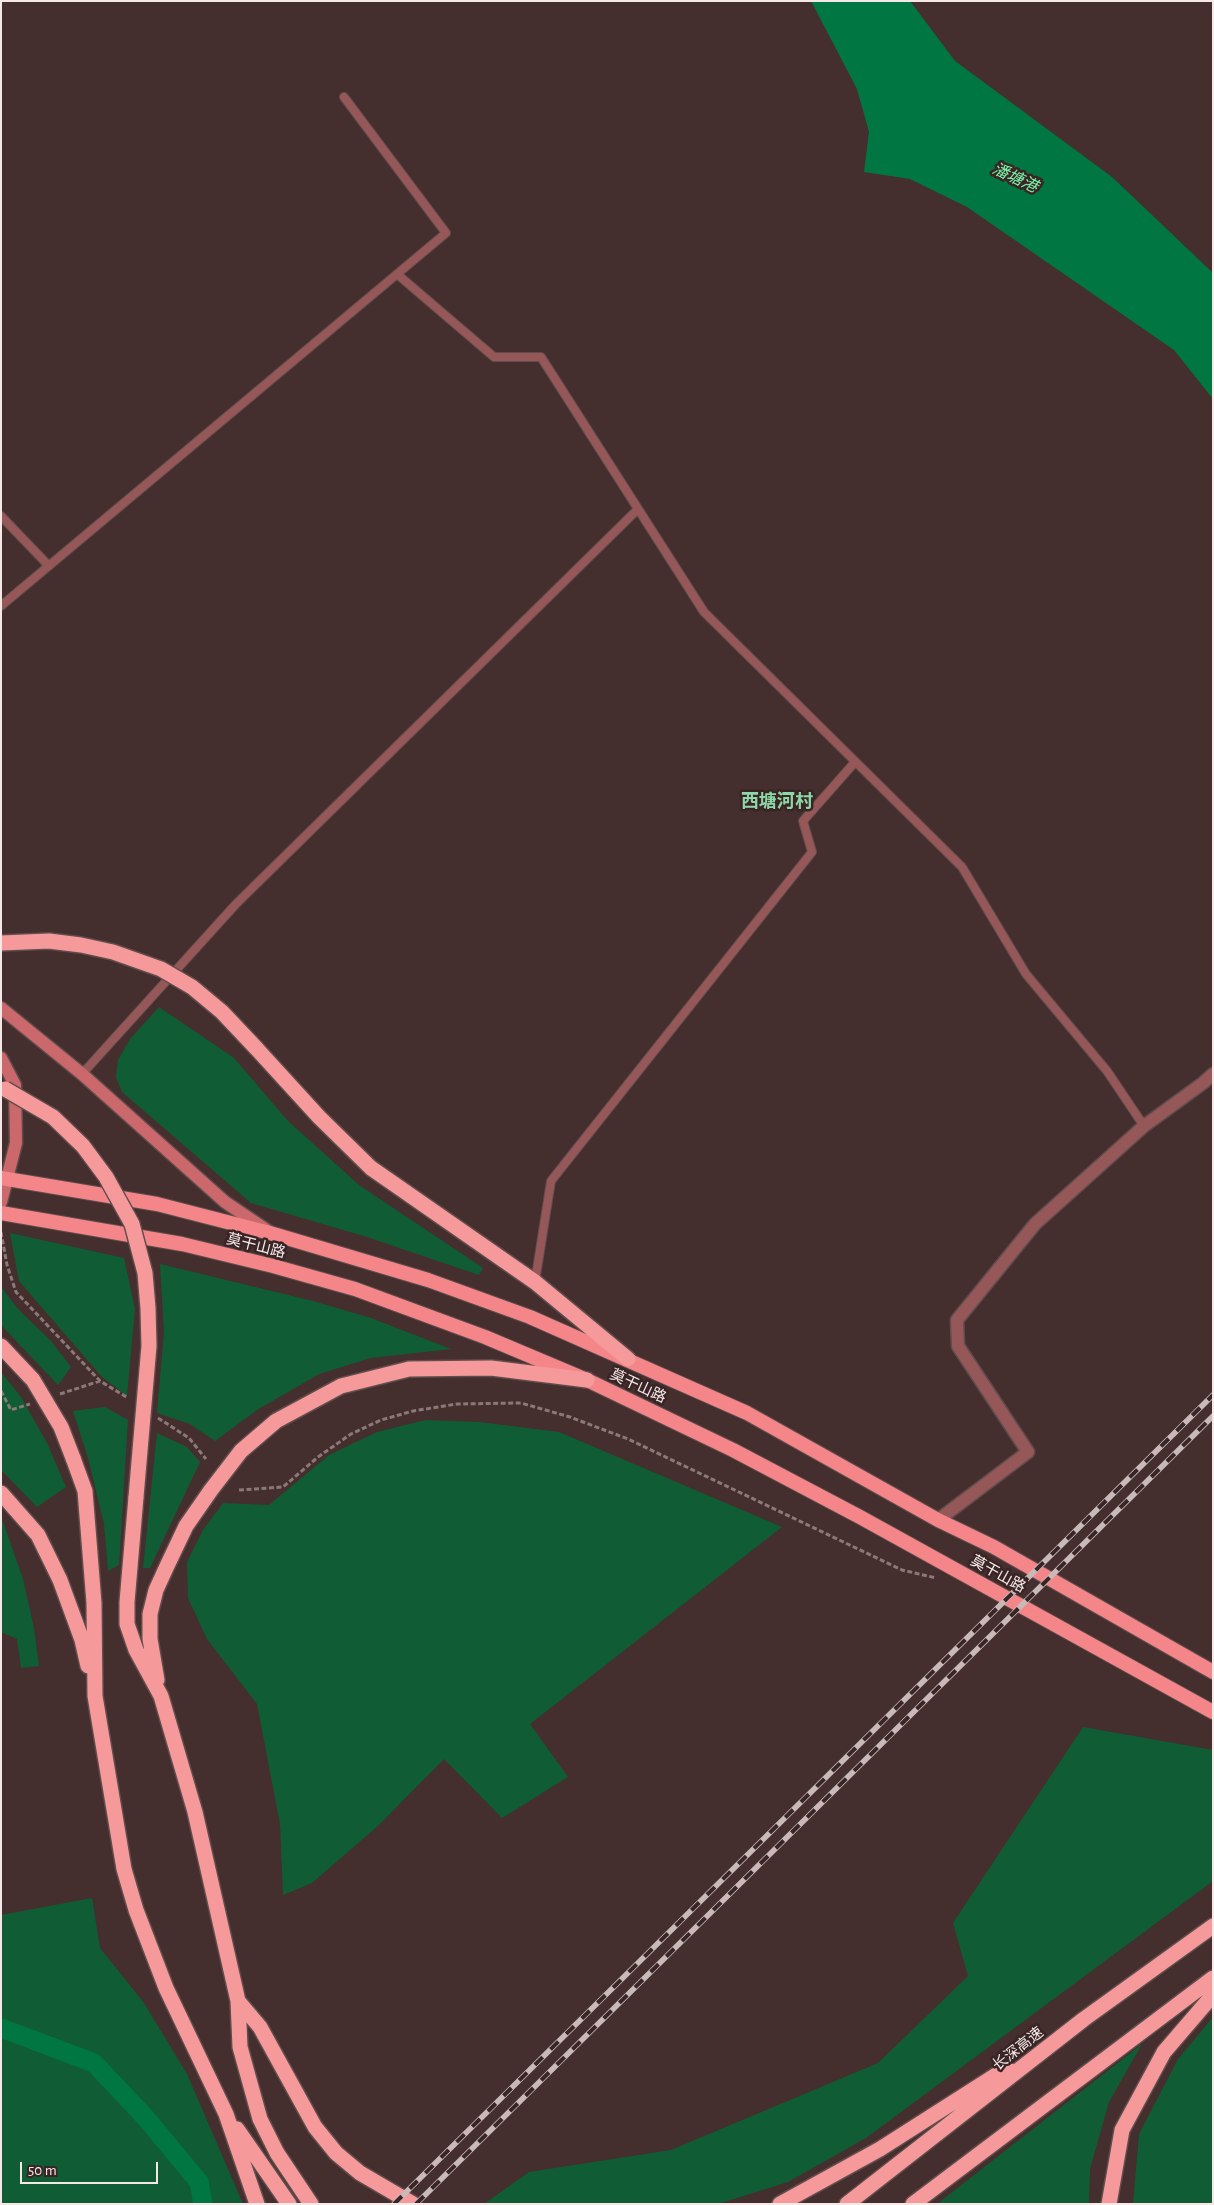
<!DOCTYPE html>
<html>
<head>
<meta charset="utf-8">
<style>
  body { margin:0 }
  #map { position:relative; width:1214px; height:2205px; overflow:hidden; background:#442e2e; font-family:"Alegreya Sans",sans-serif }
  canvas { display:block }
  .frame { position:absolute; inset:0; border:2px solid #f7e8e8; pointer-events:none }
  .scale { position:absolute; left:20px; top:2162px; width:138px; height:22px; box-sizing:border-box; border:2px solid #f7e8e8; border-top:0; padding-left:6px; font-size:15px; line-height:18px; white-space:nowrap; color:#f7e8e8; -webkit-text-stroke:4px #392525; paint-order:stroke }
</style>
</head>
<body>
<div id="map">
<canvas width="1214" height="2205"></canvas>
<div class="frame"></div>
<div class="scale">50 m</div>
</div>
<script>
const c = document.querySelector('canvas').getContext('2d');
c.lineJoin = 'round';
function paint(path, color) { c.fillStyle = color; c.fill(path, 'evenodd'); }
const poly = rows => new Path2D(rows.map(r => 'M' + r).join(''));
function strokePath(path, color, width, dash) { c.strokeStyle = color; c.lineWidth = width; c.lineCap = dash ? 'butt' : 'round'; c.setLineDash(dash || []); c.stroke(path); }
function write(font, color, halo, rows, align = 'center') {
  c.font = font + ' "Alegreya Sans","Noto Sans SC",sans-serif'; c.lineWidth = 5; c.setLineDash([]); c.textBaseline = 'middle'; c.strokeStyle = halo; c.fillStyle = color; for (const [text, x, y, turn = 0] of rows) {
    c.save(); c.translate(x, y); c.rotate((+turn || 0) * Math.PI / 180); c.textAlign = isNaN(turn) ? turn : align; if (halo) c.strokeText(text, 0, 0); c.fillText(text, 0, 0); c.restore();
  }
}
const green = poly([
  [159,1007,234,1058,288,1121,359,1185,483,1268,479,1275,367,1237,251,1203,122,1092,116,1077,118,1060,130,1039],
  [10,1233,124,1258,135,1309,127,1396,102,1377,19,1281],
  [160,1264,313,1301,371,1318,451,1349,371,1358,319,1374,257,1410,215,1441,190,1424,157,1413,164,1332],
  [1,1287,18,1309,51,1341,71,1367,58,1385,1,1325],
  [1,1372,21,1397,47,1443,66,1487,37,1507,1,1470],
  [105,1407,128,1420,119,1565,108,1571,104,1524,88,1458,73,1411],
  [425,1420,479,1422,559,1432,782,1527,530,1724,568,1777,502,1818,444,1759,379,1825,312,1883,283,1895,280,1824,257,1704,207,1639,188,1598,187,1562,203,1530,223,1503,269,1505,329,1455,377,1432],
  [157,1433,187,1447,200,1462,150,1568,143,1568],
  [1,1516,23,1579,34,1628,39,1666,21,1668,17,1639,1,1632],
  [1083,1727,1213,1750,1213,1881,866,2138,788,2182,718,2204,484,2204,529,2172,671,2150,878,2063,968,1976,953,1923],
  [92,1898,100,1948,144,2003,187,2074,243,2204,1,2204,1,1915],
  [1213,2017,1213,2204,1133,2204,1139,2134,1178,2059],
  [1142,2044,1109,2102,1090,2169,1089,2204,937,2204]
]);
const water = poly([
  [811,1,910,1,955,61,1112,177,1213,273,1213,399,1174,350,967,207,910,179,864,172,869,132,857,89]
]);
const canal = poly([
  [1,2028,94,2063,145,2117,199,2182,203,2204]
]);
const path = poly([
  [1,1232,7,1265,16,1292,100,1381,128,1398],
  [1,1391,11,1410,30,1404],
  [60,1394,100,1381],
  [158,1418,189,1438,206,1459],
  [239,1490,283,1487,318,1457,351,1434,381,1420,413,1411,457,1404,521,1403,570,1417,628,1439,902,1570,936,1578]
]);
const service = poly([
  [397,274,494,357,541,357,704,612,962,867,1026,974,1107,1071,1144,1126],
  [1,516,49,566],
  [1,606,446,233,344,97],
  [82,1074,236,904,637,510],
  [535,1282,551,1181,812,852,803,821,855,762]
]);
const tertiary = poly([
  [938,1520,1028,1452,958,1346,957,1320,1035,1224,1144,1126,1203,1083,1213,1074]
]);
const secondary = poly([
  [1,1008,82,1074,225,1202,268,1231],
  [1,1058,15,1085,16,1143,1,1202]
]);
const trunk = poly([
  [1,1178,157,1204,270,1233,428,1280,530,1317,747,1413,938,1520,994,1547,1213,1672],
  [1,1213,182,1244,273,1266,355,1289,485,1337,587,1380,733,1450,860,1517,1213,1712]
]);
const motorway = poly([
  [256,1048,319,1117,371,1168,535,1282,628,1359],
  [1,1346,33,1380],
  [73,1458,85,1491,94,1603,95,1696,124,1869,136,1910,166,1988,226,2114,257,2204],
  [1,1493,38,1535,60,1580,82,1640,88,1666],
  [136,1497,127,1602,127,1624,136,1650,161,1696,195,1812,238,2001,260,2027,315,2127,336,2153,360,2173,413,2204],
  [157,1680,150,1639,150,1614,156,1590,167,1566,186,1526,211,1490,241,1451,276,1421,341,1386,409,1369,491,1368,587,1380],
  [238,2001,240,2047,260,2119,277,2153,311,2204],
  [237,2129,289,2204],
  [780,2204,880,2149,1007,2068],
  [847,2204,1084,2019,1213,1926],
  [913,2204,1213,1978],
  [1109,2204,1122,2130,1164,2052,1213,1995]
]);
const rail = poly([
  [394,2204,1213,1395],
  [416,2204,1213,1416]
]);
const motorwayBridge = poly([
  [1,943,49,941,81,945,113,952,161,969,192,987,222,1012,256,1048],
  [5,1089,53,1117,83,1146,106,1177,132,1224,145,1273,148,1308,149,1346,136,1497],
  [33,1380,61,1427,73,1458]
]);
const streetNames = [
  ["莫干山路",256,1246,14],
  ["莫干山路",638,1386,25],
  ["莫干山路",998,1574,29],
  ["长深高速",1018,2049,-38]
];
const waterNames = [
  ["潘塘港",1015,178,25]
];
const quarterNames = [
  ["西塘河村",777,802]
];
paint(green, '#105d35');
paint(water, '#007742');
strokePath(canal, '#007742', 19);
strokePath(service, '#614c4c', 10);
strokePath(tertiary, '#614c4c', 15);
strokePath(secondary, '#614c4c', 15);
strokePath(trunk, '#614c4c', 16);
strokePath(motorway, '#614c4c', 18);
strokePath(path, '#8b7878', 3, [5, 2.5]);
strokePath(service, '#965759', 8);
strokePath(tertiary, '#965759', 12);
strokePath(secondary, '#cb686b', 12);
strokePath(trunk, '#f4868a', 14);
strokePath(motorway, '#f5999a', 15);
strokePath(rail, '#cab9b9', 5.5);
strokePath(rail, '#392525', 4, [11]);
strokePath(motorwayBridge, '#614c4c', 18, []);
strokePath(motorwayBridge, '#f5999a', 15);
write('15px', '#f7e8e8', '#392525', streetNames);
write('italic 16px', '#7af6aa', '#392525', waterNames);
write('bold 18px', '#8ed7a7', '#392525', quarterNames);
</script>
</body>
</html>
